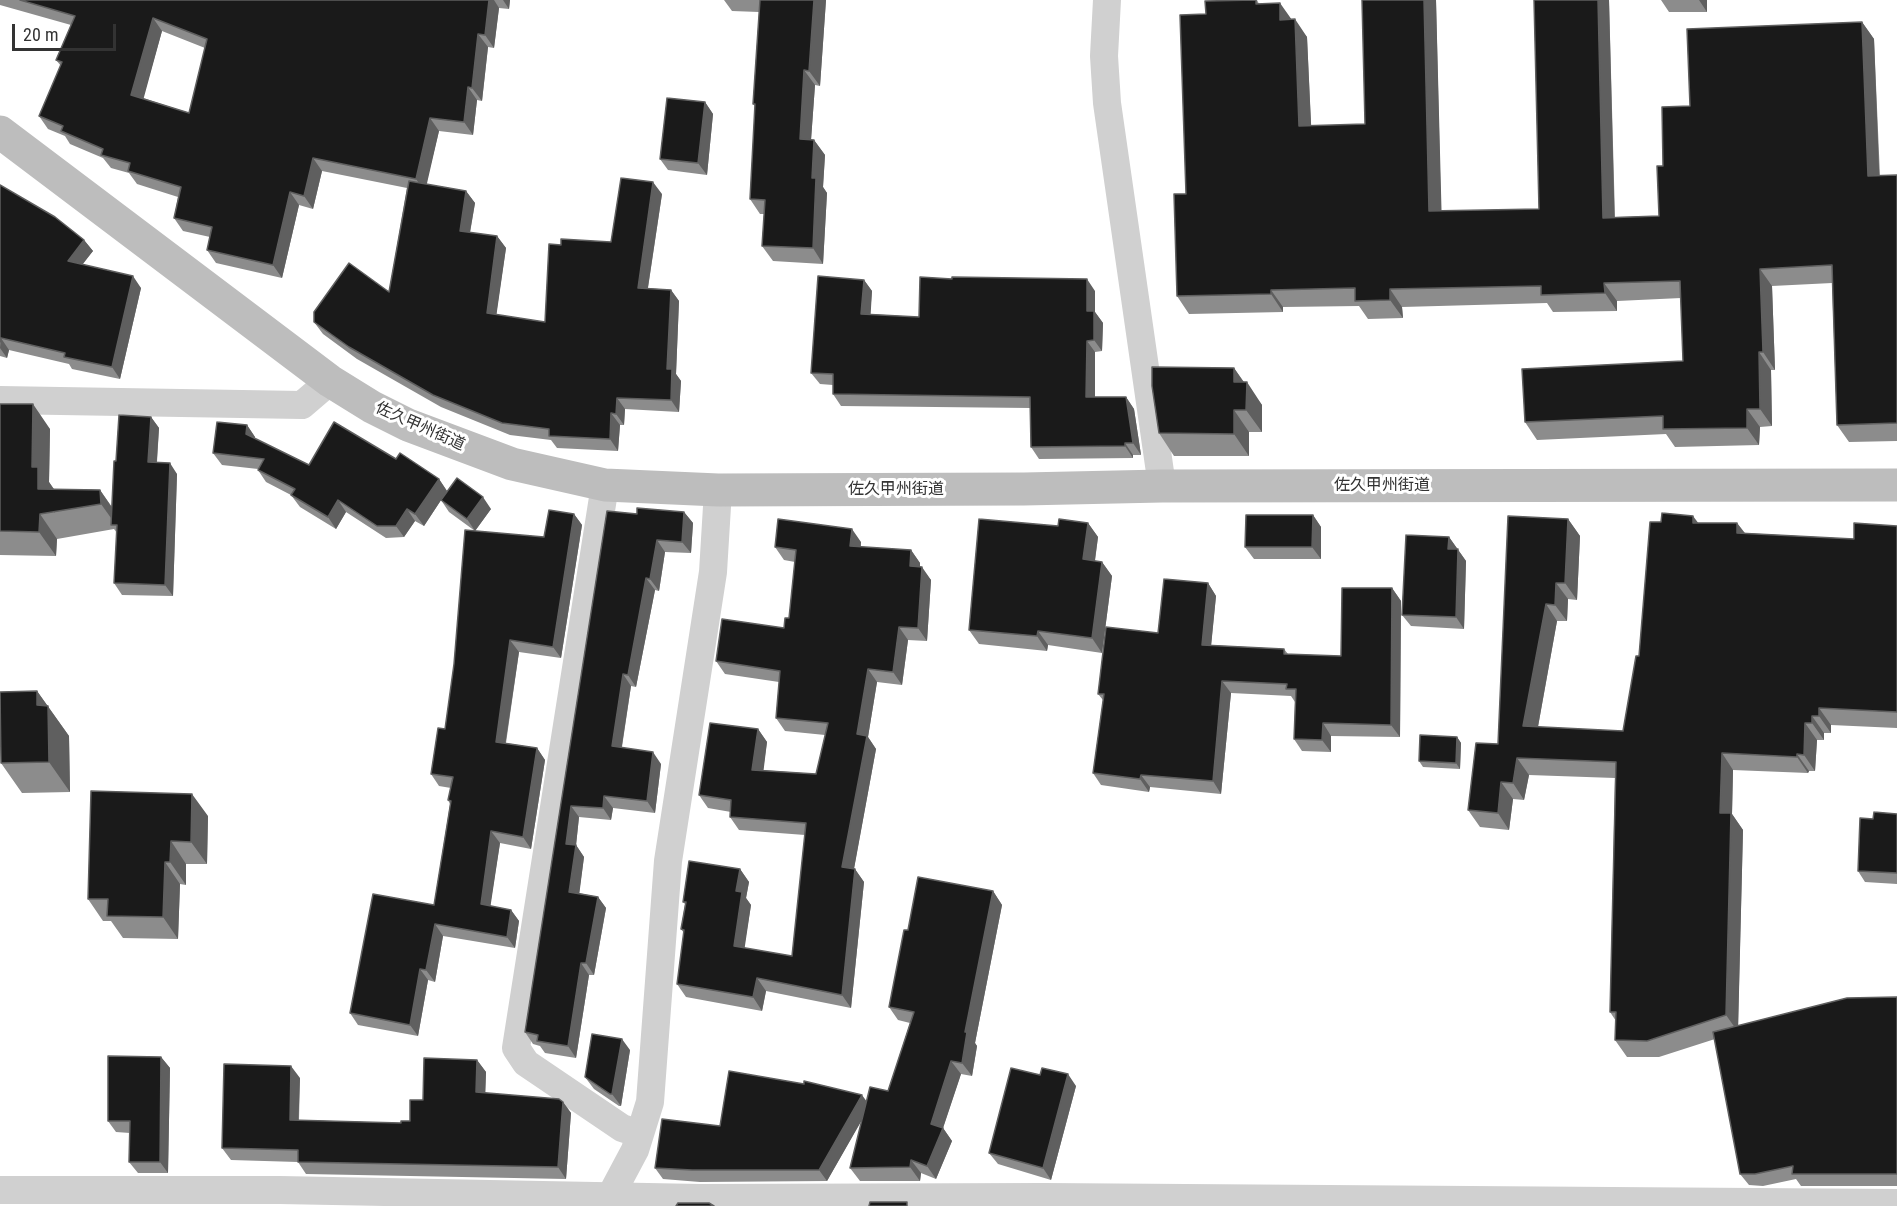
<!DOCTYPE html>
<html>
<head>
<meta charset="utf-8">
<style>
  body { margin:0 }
  #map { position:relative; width:1897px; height:1206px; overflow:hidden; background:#fff; font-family:"Roboto Condensed",sans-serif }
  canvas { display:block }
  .scale { position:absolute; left:12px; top:24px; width:104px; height:27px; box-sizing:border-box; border:3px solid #333; border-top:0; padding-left:8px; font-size:18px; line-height:21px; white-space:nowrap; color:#333; -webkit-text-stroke:4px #fff; paint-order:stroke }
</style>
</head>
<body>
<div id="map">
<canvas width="1897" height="1206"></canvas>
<div class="scale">20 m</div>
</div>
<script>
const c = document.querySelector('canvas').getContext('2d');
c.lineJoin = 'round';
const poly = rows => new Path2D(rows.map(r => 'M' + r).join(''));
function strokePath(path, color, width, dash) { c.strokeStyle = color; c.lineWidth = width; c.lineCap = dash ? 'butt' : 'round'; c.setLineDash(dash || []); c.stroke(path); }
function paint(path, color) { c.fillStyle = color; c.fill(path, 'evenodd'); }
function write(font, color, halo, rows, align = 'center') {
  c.font = font + ' "Roboto Condensed","Noto Sans JP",sans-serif'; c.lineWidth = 6; c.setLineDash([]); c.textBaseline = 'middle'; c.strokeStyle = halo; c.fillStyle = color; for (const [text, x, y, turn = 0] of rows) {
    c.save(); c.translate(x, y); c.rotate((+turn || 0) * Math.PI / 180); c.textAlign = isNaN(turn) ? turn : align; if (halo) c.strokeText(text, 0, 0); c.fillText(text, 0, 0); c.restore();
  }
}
const street = poly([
  [1107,0,1104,56,1107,103,1162,486],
  [0,400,302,405,330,381],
  [605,485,516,1048,526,1063,622,1128,640,1134],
  [0,1190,280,1190,700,1198,1044,1197,1897,1203],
  [603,1206,610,1197,635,1150,650,1102,668,861,713,572,718,490]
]);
const secondary = poly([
  [0,132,330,381,372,407,408,425,512,464,605,485,718,490,1024,489,1162,486,1897,485]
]);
const wall = poly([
  [0,0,510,0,509,9,499,8,494,48,488,47,482,101,477,100,473,135,439,131,426,184,466,191,475,203,470,233,497,236,506,248,496,315,545,322,561,245,611,242,662,194,648,288,671,290,679,301,676,374,681,381,679,412,625,409,624,425,620,425,618,451,557,448,551,440,510,435,441,407,357,359,323,334,314,322,389,292,407,188,322,171,313,209,299,205,282,278,216,263,207,250,210,237,183,231,174,218,178,197,137,184,129,173,111,168,103,158,70,144,65,136,48,129,39,116,61,66,56,60,71,25,0,5],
  [162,31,205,48,189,113,143,98],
  [724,0,826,0,820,86,815,85,811,140,814,140,825,155,823,187,827,193,823,264,773,261,762,246,764,214,760,214,750,199,755,106,753,104,759,12,732,11],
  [1257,0,1259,4,1291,19,1307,37,1311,126,1365,124,1362,0,1436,0,1441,211,1539,209,1534,0,1609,0,1615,217,1659,216,1663,166,1690,106,1862,22,1874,39,1880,176,1897,175,1897,441,1849,442,1837,425,1832,283,1772,286,1775,370,1771,370,1772,426,1760,427,1759,445,1675,447,1666,434,1537,440,1525,422,1683,361,1681,298,1617,301,1617,311,1553,312,1547,303,1402,307,1403,318,1368,319,1359,306,1283,307,1283,312,1189,314,1177,296,1186,194,1206,14],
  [1661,0,1707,0,1707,12,1669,12],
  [705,102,713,114,707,175,668,170,660,159],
  [0,185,84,240,93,251,82,264,141,288,120,379,72,369,69,364,9,350,7,358,0,356],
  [864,280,872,291,870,314,919,317,1095,291,1095,312,1103,323,1102,351,1095,352,1095,397,1126,397,1134,409,1141,455,1133,455,1133,458,1039,459,1031,447,1030,408,841,406,833,394,833,385,820,384,811,373],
  [1234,368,1244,382,1262,405,1262,432,1249,432,1249,456,1174,456,1159,433],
  [0,404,50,429,49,482,54,489,100,490,112,507,116,461,151,417,159,428,157,462,177,474,173,596,122,595,114,583,117,533,114,529,57,539,56,556,0,555],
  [247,425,255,437,255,439,309,465,396,459,439,479,447,491,424,526,415,521,404,537,386,538,346,512,336,529,300,507,291,495,266,482,258,470,258,469,222,465,213,453],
  [441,500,491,509,475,531,544,537,574,514,582,525,561,658,519,652,506,743,537,748,545,760,531,849,500,843,490,906,511,910,519,921,515,948,443,936,435,982,428,980,418,1036,358,1025,350,1013,434,905,450,804,448,800,451,788,439,786,431,774,445,729,475,531,449,512],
  [607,511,637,514,684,512,693,523,691,553,665,552,659,591,655,590,636,687,631,686,622,747,661,764,655,813,613,808,611,820,579,817,576,845,584,857,579,893,598,897,606,908,594,975,589,975,576,1058,545,1053,540,1046,533,1044,525,1032],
  [1313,515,1321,527,1321,559,1254,559,1245,547],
  [1568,519,1580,536,1577,600,1568,599,1567,621,1557,621,1538,727,1623,731,1639,656,1699,523,1737,523,1745,533,1854,539,1897,526,1897,728,1831,725,1831,733,1824,733,1824,740,1817,740,1815,771,1809,771,1808,773,1733,770,1732,814,1743,830,1738,1026,1897,997,1897,1186,1801,1186,1796,1179,1763,1186,1749,1185,1740,1174,1715,1039,1659,1057,1627,1057,1615,1040,1616,1021,1610,1012,1615,778,1529,775,1524,800,1513,799,1509,830,1480,827,1468,810,1498,744],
  [1088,523,1098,537,1095,561,1102,562,1112,576,1102,653,1048,645,1047,651,979,644,969,630,1058,526],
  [1449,537,1466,561,1464,629,1411,626,1402,615],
  [861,542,861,547,911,550,920,563,920,567,931,580,927,641,908,640,902,685,877,682,868,737,876,749,854,868,864,882,851,1008,766,991,762,1011,686,997,677,984,684,933,681,929,685,904,683,902,740,869,749,882,746,898,751,905,744,948,792,956,805,835,739,830,730,817,731,812,708,808,699,795,758,729,767,742,763,770,816,774,825,735,785,731,776,718,779,682,725,674,716,661,784,628,789,618,795,562,784,560,775,547],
  [1208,583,1216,596,1211,645,1284,649,1288,654,1341,656,1392,588,1401,601,1400,737,1331,736,1331,752,1302,751,1294,739,1295,702,1291,696,1231,693,1221,794,1150,787,1149,792,1101,785,1093,773,1103,700,1098,694],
  [37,691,69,736,70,792,22,793,1,763],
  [1457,737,1461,743,1460,769,1423,767,1419,761],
  [1897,814,1897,884,1865,882,1858,871,1873,819],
  [208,816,207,864,186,864,186,885,180,884,178,939,123,938,111,921,103,921,88,899],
  [993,891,1002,905,975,1043,977,1046,972,1076,961,1074,943,1128,952,1141,936,1179,921,1173,920,1181,860,1181,850,1168,862,1119,827,1181,700,1182,663,1179,655,1168,720,1126,867,1102,888,1091,910,1023,898,1020,889,1007,908,930],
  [630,1050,621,1106,619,1106,594,1089,585,1077],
  [161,1057,170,1068,168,1173,138,1173,129,1162,130,1133,116,1132,108,1121],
  [477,1060,486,1072,485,1093,563,1102,571,1113,566,1179,306,1174,298,1162,231,1160,222,1148,300,1078,299,1120,401,1123,410,1121,423,1100],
  [1040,1075,1076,1086,1051,1180,998,1164,989,1153]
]);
const shadedWall = poly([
  [489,0,494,0,499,8,494,48,485,35],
  [503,0,510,0,509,9],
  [814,0,826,0,820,86,809,71],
  [1424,0,1436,0,1442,229,1429,211],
  [1598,0,1609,0,1615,235,1603,218],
  [1699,0,1707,0,1707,12],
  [1280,3,1292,20,1280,20],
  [153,18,162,31,141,108,131,95],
  [1295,19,1307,37,1312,144,1299,126],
  [1862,22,1874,39,1880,194,1868,176],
  [478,34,488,47,482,101,472,88],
  [804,70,815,85,810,154,800,139],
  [468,87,477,100,473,135,464,122],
  [705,102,713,114,707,175,698,163],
  [430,118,439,131,425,192,416,179],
  [814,140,825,155,823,187,827,193,823,264,813,248,812,178],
  [313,158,322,171,313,209,304,196],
  [653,182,662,194,646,300,638,288],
  [466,191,475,203,468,243,460,231],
  [290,192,299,205,282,278,273,265],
  [497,236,506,248,495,325,487,313],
  [84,240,93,251,76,273,68,261],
  [1760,269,1772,286,1775,370,1763,352],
  [133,276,141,288,120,379,112,367],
  [1087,279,1095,291,1095,312,1103,323,1102,351,1094,340,1087,311],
  [864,280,872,291,870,325,861,314],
  [1604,283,1617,301,1617,311,1605,293],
  [1390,289,1402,307,1403,318,1390,300],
  [671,290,679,301,676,374,681,381,679,412,671,400,667,369],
  [1271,290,1283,307,1283,312,1271,294],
  [1,338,9,350,7,358,0,348],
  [1087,341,1095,352,1095,409,1086,397],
  [1759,352,1771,370,1772,426,1760,409],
  [1234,368,1247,387,1247,382,1262,405,1262,432,1246,410,1234,382],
  [1126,397,1134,409,1141,455,1133,443],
  [617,398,625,409,624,425,616,414],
  [33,404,50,429,49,482,55,491,55,513,38,489,32,467],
  [1747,409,1760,427,1759,445,1747,428],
  [1234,410,1249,432,1249,456,1234,434],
  [611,413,620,425,618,451,610,439],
  [151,417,159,428,156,473,148,462],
  [247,425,255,437,254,446,246,434],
  [1125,443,1133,455,1133,458,1125,446],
  [170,463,177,474,173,596,165,585],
  [439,479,447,491,424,526,415,514],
  [100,490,117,515,117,525,116,525,101,504],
  [483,497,491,509,475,531,467,519],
  [338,500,346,512,336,529,328,517],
  [407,509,415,521,404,537,396,526],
  [684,512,693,523,691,553,682,542],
  [40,514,57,539,56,556,39,532],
  [574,514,582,525,561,658,553,647],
  [1313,515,1321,527,1321,559,1312,547],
  [1693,516,1705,532,1693,523],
  [1568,519,1580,536,1577,600,1565,583],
  [1088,523,1098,537,1093,574,1083,559],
  [1737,523,1749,539,1737,533],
  [852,529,861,542,859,559,850,546],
  [1449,537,1466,561,1464,629,1456,617,1448,549],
  [657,540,665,552,659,591,650,579],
  [911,550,920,563,920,579,910,566],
  [1102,562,1112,576,1102,653,1092,638],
  [922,567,931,580,927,641,918,628],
  [646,578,655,590,636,687,628,675],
  [1208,583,1216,596,1210,657,1202,645],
  [1556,583,1568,599,1567,621,1555,605],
  [1392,588,1401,601,1400,737,1391,725],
  [1546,604,1557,621,1535,743,1523,726],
  [899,627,908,640,902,685,893,672],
  [1038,631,1048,645,1047,651,1037,636],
  [510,640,519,652,504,753,496,742],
  [868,669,877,682,868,737,876,749,852,880,842,867,857,734],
  [623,674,631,686,620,758,612,746],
  [1222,681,1231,693,1221,794,1213,781],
  [37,691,69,736,70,792,49,762,37,705],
  [1819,708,1831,725,1831,733,1819,716],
  [1812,716,1824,733,1824,740,1812,723],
  [1323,723,1331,736,1331,752,1322,740],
  [1805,723,1817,740,1815,771,1804,755],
  [758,729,767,742,762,783,752,770],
  [1457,737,1461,743,1460,769,1456,763],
  [537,748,545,760,531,849,523,837],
  [653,752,661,764,655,813,647,801],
  [1722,753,1733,770,1732,814,1743,830,1738,1032,1726,1015,1720,813],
  [1797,754,1809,771,1808,773,1797,757],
  [1517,758,1529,775,1524,800,1513,783],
  [1141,775,1150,787,1149,792,1140,779],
  [1501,782,1513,799,1509,830,1498,813],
  [192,794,208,816,207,864,191,842],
  [604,796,613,808,611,820,603,808],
  [571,806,579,817,575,855,576,845,584,857,578,904,569,892,566,844],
  [491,831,500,843,489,916,481,904],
  [171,841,186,864,186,885,170,862],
  [165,862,180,884,178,939,163,917],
  [740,869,749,882,746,898,751,905,743,959,734,946,736,891],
  [855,869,864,882,851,1008,842,995],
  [993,891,1002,905,975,1043,977,1046,972,1076,962,1063,965,1032],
  [598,897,606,908,594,975,586,963],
  [511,910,519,921,515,948,507,937],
  [435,924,443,936,435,982,426,970],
  [581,963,589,975,576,1058,568,1046],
  [420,969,428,980,418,1036,410,1025],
  [757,978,766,991,762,1011,753,997],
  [622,1039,630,1050,621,1106,612,1094],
  [161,1057,170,1068,168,1173,160,1162],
  [477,1060,486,1072,485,1104,476,1092],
  [951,1061,961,1074,943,1128,952,1141,936,1179,927,1166,931,1124],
  [291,1066,300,1078,298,1132,290,1120],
  [1068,1074,1076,1086,1051,1180,1043,1168],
  [862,1095,870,1106,827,1181,819,1170],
  [563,1102,571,1113,566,1179,558,1167],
  [911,1160,921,1173,920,1181,910,1167]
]);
const building = poly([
  [20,0,489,0,485,35,478,34,472,88,468,87,464,122,430,118,416,179,313,158,304,196,290,192,273,265,207,250,212,227,174,218,181,187,128,171,130,163,101,155,103,149,61,131,63,126,39,116,62,62,56,60,75,16,20,0],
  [153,18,207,39,189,113,131,95,153,18],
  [760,0,814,0,809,71,804,70,800,139,814,140,812,178,816,178,813,248,762,246,765,200,750,199,755,104,753,104,760,0],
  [1256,0,1256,4,1280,3,1280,20,1295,19,1299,126,1365,124,1362,0,1424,0,1429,211,1539,209,1534,0,1598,0,1603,218,1659,216,1657,166,1663,166,1662,107,1690,106,1687,29,1862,22,1868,176,1897,175,1897,423,1837,425,1832,265,1760,269,1763,352,1759,352,1760,409,1747,409,1747,428,1663,429,1663,416,1525,422,1522,369,1683,361,1680,281,1604,283,1605,293,1541,295,1541,286,1390,289,1390,300,1355,301,1355,288,1271,290,1271,294,1177,296,1174,194,1186,194,1180,15,1206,14,1205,1,1256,0],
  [667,98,705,102,698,163,660,159,667,98],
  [621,178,653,182,638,288,671,290,667,369,672,369,671,400,617,398,616,414,611,413,610,439,549,436,549,429,502,423,433,395,349,347,314,322,314,312,349,263,389,292,409,181,466,191,460,231,497,236,487,313,545,322,549,244,561,245,561,239,611,242,621,178],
  [0,185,55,217,84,240,68,261,133,276,112,367,64,357,65,353,1,338,0,342,0,185],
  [818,276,864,280,861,314,919,317,920,277,952,279,952,277,1087,279,1087,311,1094,311,1094,340,1087,341,1086,397,1126,397,1133,443,1125,443,1125,446,1031,447,1030,397,833,394,833,374,811,373,818,276],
  [1152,367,1234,368,1234,382,1247,382,1246,410,1234,410,1234,434,1159,433,1152,386,1152,367],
  [0,404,33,404,32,467,38,467,38,489,100,490,101,504,40,514,39,532,0,531,0,404],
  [119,415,151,417,148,462,170,463,165,585,114,583,117,525,111,525,114,461,116,461,119,415],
  [217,422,247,425,246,434,309,465,334,422,396,459,400,453,439,479,415,514,407,509,396,526,377,526,338,500,328,517,291,495,295,489,258,470,264,459,213,453,217,422],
  [457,478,483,497,467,519,441,500,457,478],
  [637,508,684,512,682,542,657,540,650,579,646,578,628,675,623,674,612,746,653,752,647,801,604,796,603,808,571,806,566,844,576,845,569,892,598,897,586,963,581,963,568,1046,537,1041,538,1035,525,1032,607,511,637,514,637,508],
  [549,510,574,514,553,647,510,640,496,742,537,748,523,837,491,831,481,904,511,910,507,937,435,924,426,970,420,969,410,1025,350,1013,373,894,434,905,451,801,448,800,453,777,431,774,438,728,445,729,454,664,465,530,544,537,549,510],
  [1662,513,1693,516,1693,523,1737,523,1737,533,1854,539,1854,523,1897,526,1897,712,1819,708,1819,716,1812,716,1812,723,1805,723,1804,755,1797,754,1797,757,1722,753,1720,813,1731,813,1726,1015,1647,1041,1615,1040,1616,1012,1610,1012,1616,762,1517,758,1513,783,1501,782,1498,813,1468,810,1476,743,1498,744,1508,516,1568,519,1565,583,1556,583,1555,605,1546,604,1523,726,1623,731,1636,656,1639,656,1650,522,1661,522,1662,513],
  [1246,515,1313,515,1312,547,1245,547,1246,515],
  [778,519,852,529,850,546,911,550,910,566,922,567,918,628,899,627,893,672,868,669,857,734,867,736,842,867,855,869,842,995,757,978,753,997,677,984,684,930,681,929,686,902,683,902,689,861,740,869,736,891,742,892,734,946,792,956,806,823,730,817,731,800,699,795,710,723,758,729,752,770,816,774,828,723,776,718,780,671,716,661,722,619,784,628,785,618,789,618,796,550,775,547,778,519],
  [979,519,1058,526,1059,519,1088,523,1083,559,1102,562,1092,638,1038,631,1037,636,969,630,979,519],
  [1406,535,1449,537,1448,549,1458,549,1456,617,1402,615,1406,535],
  [1164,579,1208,583,1202,645,1284,649,1284,654,1341,656,1342,588,1392,588,1391,725,1323,723,1322,740,1294,739,1296,689,1286,689,1287,684,1222,681,1213,781,1141,775,1140,779,1093,773,1104,694,1098,694,1106,627,1158,633,1164,579],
  [37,691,37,705,48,706,49,762,1,763,0,692,37,691],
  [1420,735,1457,737,1456,763,1419,761,1420,735],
  [91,791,192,794,191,842,171,841,170,862,165,862,163,917,107,916,108,899,88,899,91,791],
  [1874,812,1897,814,1897,873,1858,871,1860,818,1873,819,1874,812],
  [918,877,993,891,965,1032,967,1032,962,1063,951,1061,931,1124,943,1128,927,1166,911,1160,910,1167,850,1168,870,1087,888,1091,914,1012,889,1007,904,930,908,930,918,877],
  [1897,997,1897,1174,1792,1174,1793,1166,1755,1174,1740,1174,1713,1032,1847,998,1897,997],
  [592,1034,622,1039,612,1094,610,1094,585,1077,592,1034],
  [108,1056,161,1057,160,1162,129,1162,130,1121,108,1121,108,1056],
  [424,1058,477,1060,476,1092,559,1099,563,1102,558,1167,298,1162,298,1150,222,1148,224,1064,291,1066,290,1120,401,1123,401,1121,410,1121,410,1100,423,1100,424,1058],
  [1011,1068,1040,1075,1042,1068,1068,1074,1043,1168,989,1153,1011,1068],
  [729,1071,804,1084,804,1081,862,1095,819,1170,692,1170,655,1168,662,1119,720,1126,729,1071],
  [870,1202,907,1202,907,1206,869,1206,870,1202],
  [678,1203,709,1203,714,1206,676,1206,678,1203]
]);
const streetNames = [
  ["佐久甲州街道",420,427,24],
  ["佐久甲州街道",1382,486],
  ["佐久甲州街道",896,490]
];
strokePath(street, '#d0d0d0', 28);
strokePath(secondary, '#bdbdbd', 33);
paint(wall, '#8c8c8c');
paint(shadedWall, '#5f5f5f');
paint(building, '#1a1a1a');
strokePath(building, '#5f5f5f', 1.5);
write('16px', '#333', '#fff', streetNames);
</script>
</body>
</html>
